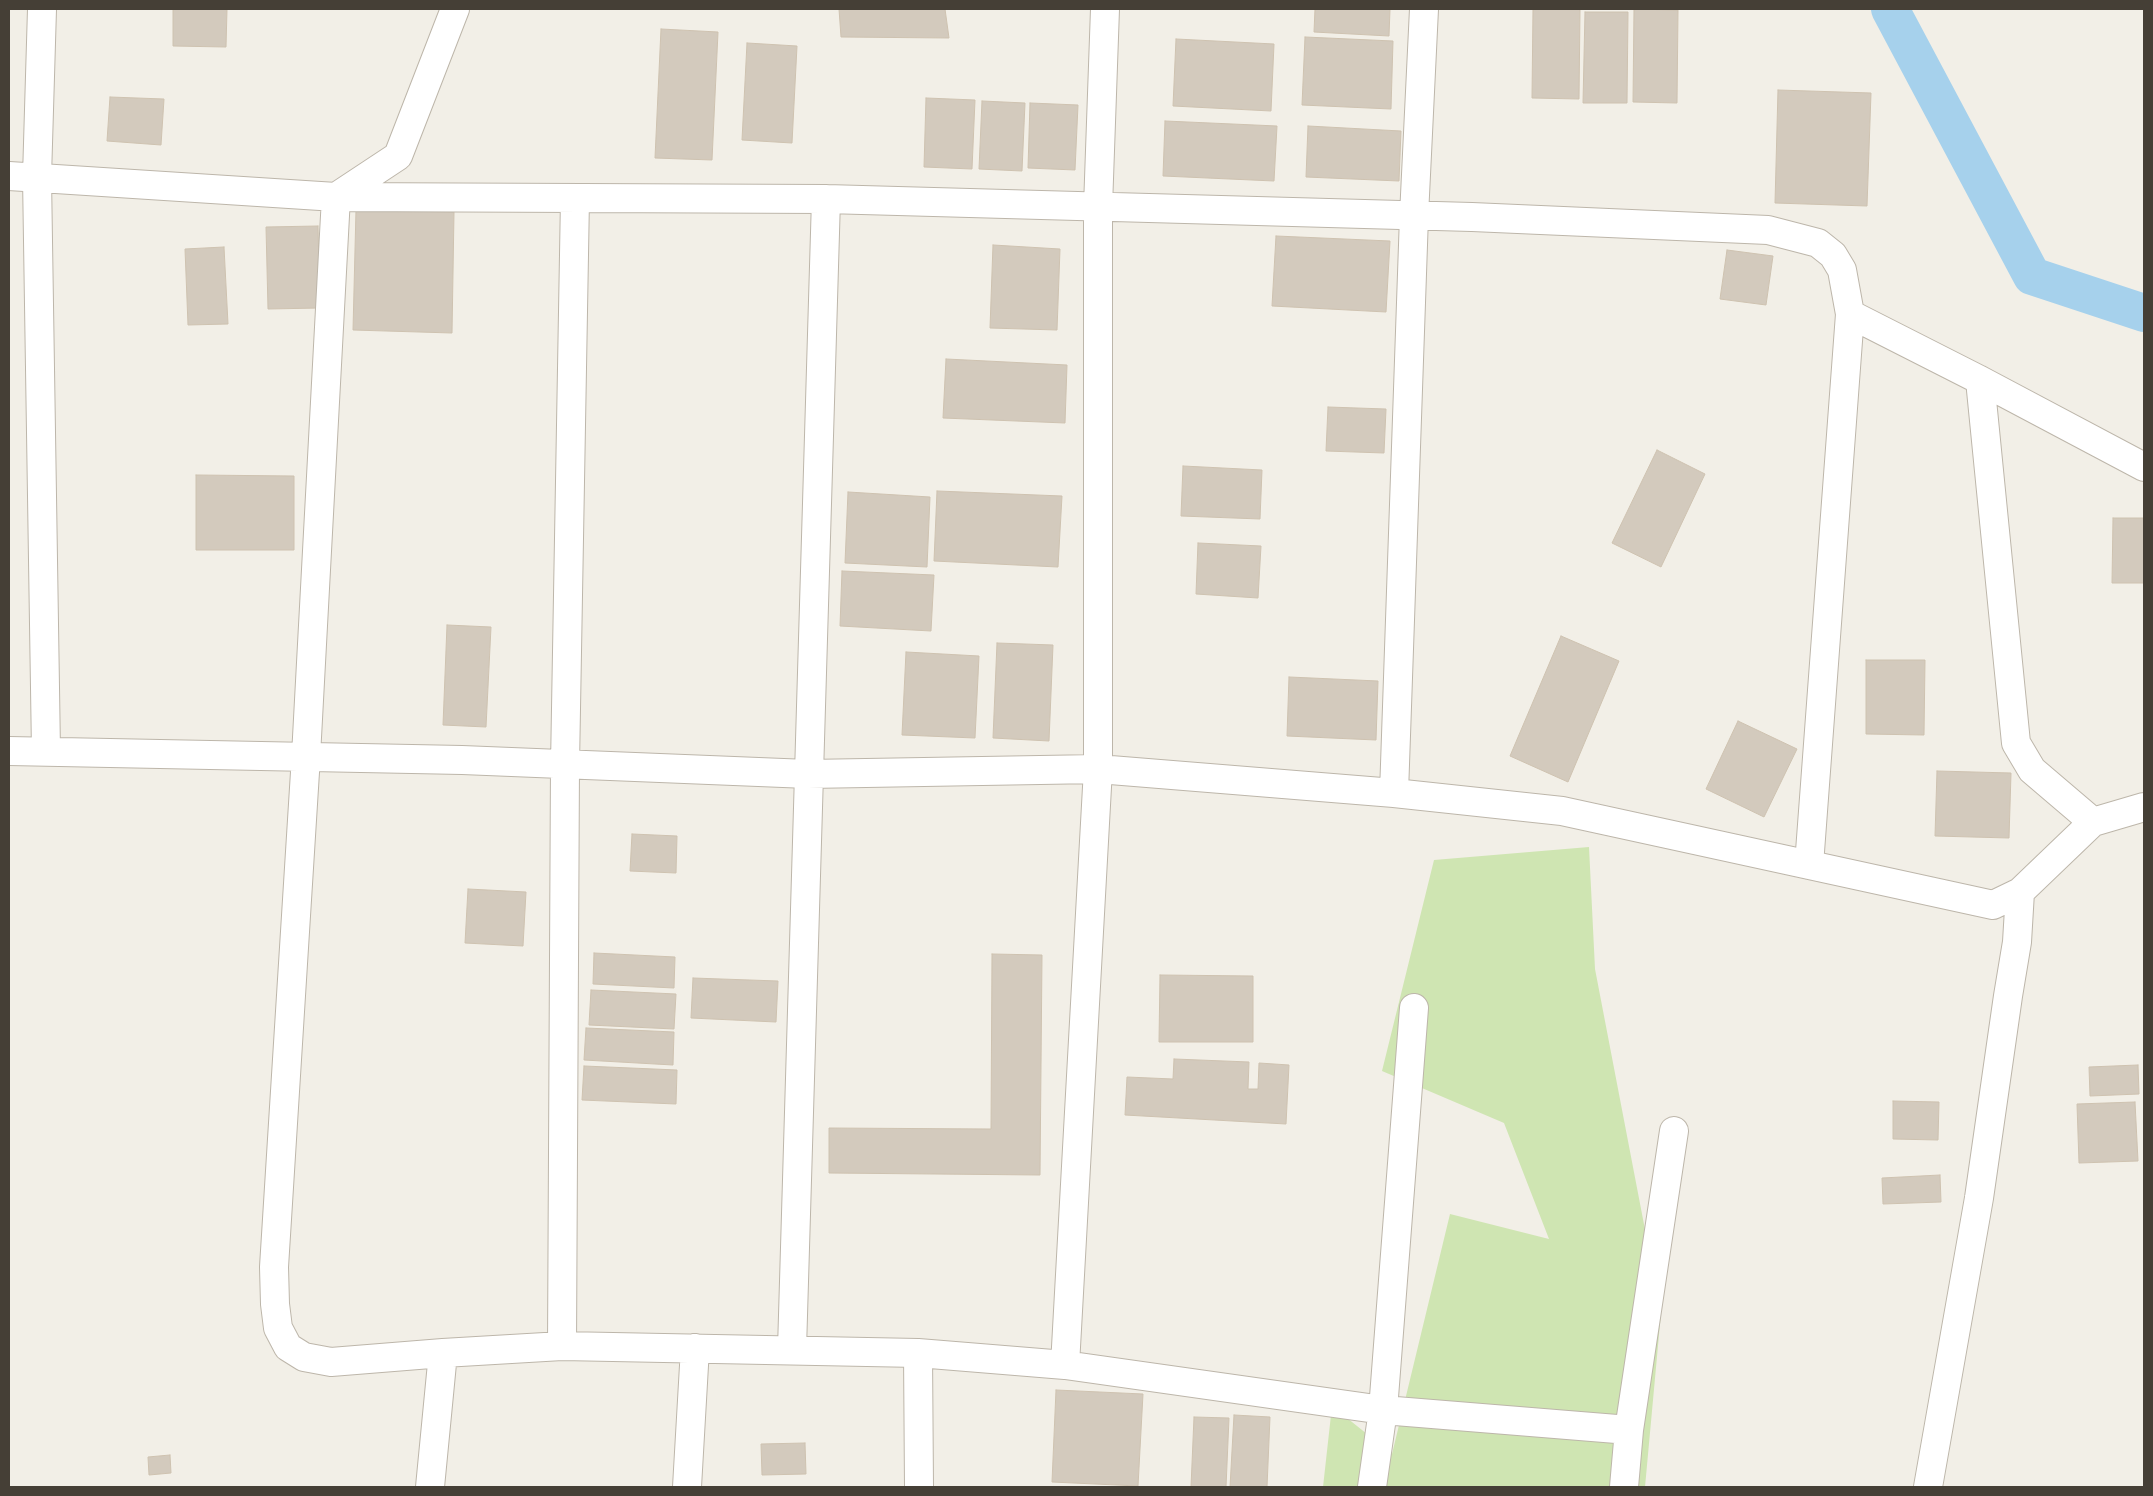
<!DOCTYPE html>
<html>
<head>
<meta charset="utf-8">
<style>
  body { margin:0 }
  #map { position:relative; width:2153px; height:1496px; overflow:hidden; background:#f2efe7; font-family:"Space Grotesk",sans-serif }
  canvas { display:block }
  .frame { position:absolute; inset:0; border:10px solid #453f36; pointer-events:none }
</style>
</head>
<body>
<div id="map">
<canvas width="2153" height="1496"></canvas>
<div class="frame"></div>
</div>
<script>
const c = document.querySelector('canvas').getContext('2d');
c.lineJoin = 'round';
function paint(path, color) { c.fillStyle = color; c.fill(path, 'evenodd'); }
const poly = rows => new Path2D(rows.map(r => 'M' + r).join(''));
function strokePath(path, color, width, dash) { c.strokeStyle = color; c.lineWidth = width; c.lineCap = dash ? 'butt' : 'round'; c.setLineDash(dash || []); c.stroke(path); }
const green = poly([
  [1589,847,1595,969,1661,1313,1645,1487,1323,1487,1332,1406,1392,1454,1450,1214,1549,1239,1504,1123,1382,1071,1434,860]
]);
const canal = poly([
  [1890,9,2032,276,2144,313]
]);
const building = poly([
  [173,9,227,9,226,47,173,46,173,9],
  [839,9,945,9,949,38,841,37,839,9],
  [1315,9,1390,9,1389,36,1314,32,1315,9],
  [1533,9,1580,9,1579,99,1532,98,1533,9],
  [1634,9,1678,10,1677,103,1633,102,1634,9],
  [1585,12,1628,12,1627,103,1583,103,1585,12],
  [661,29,718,32,712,160,655,158,661,29],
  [1305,37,1393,41,1391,109,1302,105,1305,37],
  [1176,39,1274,44,1271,111,1173,106,1176,39],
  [747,43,797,46,792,143,742,140,747,43],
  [1778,90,1871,93,1867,206,1775,203,1778,90],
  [110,97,164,99,161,145,107,141,110,97],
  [926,98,975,100,972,169,924,167,926,98],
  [982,101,1025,103,1022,171,979,169,982,101],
  [1030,103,1078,105,1075,170,1028,168,1030,103],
  [1165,121,1277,126,1274,181,1163,176,1165,121],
  [1308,126,1401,131,1399,181,1306,177,1308,126],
  [356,210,454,212,452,333,353,330,356,210],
  [318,226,320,308,268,309,266,227,318,226],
  [1276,236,1390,241,1386,312,1272,306,1276,236],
  [993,245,1060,249,1057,330,990,328,993,245],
  [224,247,228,324,188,325,185,249,224,247],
  [1727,250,1773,256,1766,305,1720,299,1727,250],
  [946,359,1067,365,1065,423,943,418,946,359],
  [1328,407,1386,409,1384,453,1326,451,1328,407],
  [1657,450,1705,474,1661,567,1612,543,1657,450],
  [1183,466,1262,470,1260,519,1181,516,1183,466],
  [196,475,294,476,294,550,196,550,196,475],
  [937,491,1062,496,1058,567,934,561,937,491],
  [848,492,930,497,927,567,845,563,848,492],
  [2113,518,2144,518,2144,583,2112,583,2113,518],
  [1198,543,1261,546,1258,598,1196,594,1198,543],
  [842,571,934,575,931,631,840,626,842,571],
  [447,625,491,627,486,727,443,725,447,625],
  [1561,636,1619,661,1568,782,1510,756,1561,636],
  [997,643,1053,645,1049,741,993,738,997,643],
  [906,652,979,656,975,738,902,735,906,652],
  [1866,660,1925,660,1924,735,1866,734,1866,660],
  [1289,677,1378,681,1376,740,1287,736,1289,677],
  [1738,721,1797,749,1764,817,1706,789,1738,721],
  [1937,771,2011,773,2009,838,1935,836,1937,771],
  [632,834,677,836,676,873,630,871,632,834],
  [468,889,526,892,523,946,465,943,468,889],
  [594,953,675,957,674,988,593,984,594,953],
  [992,954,1042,955,1040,1175,829,1173,829,1128,991,1129,992,954],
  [1160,975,1253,976,1253,1042,1159,1042,1160,975],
  [693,978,778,981,776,1022,691,1018,693,978],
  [591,990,676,994,674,1029,589,1025,591,990],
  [586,1028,674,1032,673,1065,584,1060,586,1028],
  [1174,1059,1249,1062,1248,1089,1258,1089,1259,1063,1289,1065,1286,1124,1125,1115,1127,1077,1173,1079,1174,1059],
  [2138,1065,2139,1094,2090,1096,2089,1067,2138,1065],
  [584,1066,677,1070,676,1104,582,1100,584,1066],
  [1893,1101,1939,1102,1938,1140,1893,1139,1893,1101],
  [2135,1102,2138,1161,2079,1163,2077,1104,2135,1102],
  [1940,1175,1941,1202,1883,1204,1882,1178,1940,1175],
  [1056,1390,1143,1394,1138,1486,1052,1482,1056,1390],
  [1234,1415,1270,1417,1267,1487,1230,1487,1234,1415],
  [1194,1417,1229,1418,1226,1487,1191,1487,1194,1417],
  [805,1443,806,1474,762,1475,761,1444,805,1443],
  [170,1455,171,1473,149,1475,148,1457,170,1455]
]);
const minor = poly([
  [42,9,37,177,46,751],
  [455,9,398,156,336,197,306,756,274,1267,275,1304,278,1328,288,1347,304,1357,331,1362,443,1353,562,1346],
  [9,176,336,197,826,199,1472,217,1768,230,1818,243,1833,255,1842,270,1850,314,1809,865],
  [575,198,565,765,562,1346,918,1353],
  [1850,314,1980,380,2144,467],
  [1980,380,2016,743,2032,770,2093,822],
  [9,751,462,760,808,774,1098,769,1394,793,1562,811,1993,905,2020,892,2093,822,2144,807],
  [1394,793,1414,216,1424,9],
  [792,1349,826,199],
  [1065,1365,1098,769,1098,207,1105,9],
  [430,1487,443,1353],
  [687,1487,695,1348],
  [919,1487,918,1353,1065,1365,1383,1410,1629,1430],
  [1372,1487,1383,1410,1414,1008],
  [1624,1487,1629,1430,1674,1131],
  [1928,1487,1979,1198,2008,996,2017,942,2020,892]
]);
paint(green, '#cfe5b2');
strokePath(canal, '#a6d1ec', 38);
paint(building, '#d3cabd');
strokePath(building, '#cec2b0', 1);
strokePath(minor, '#bdb6aa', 30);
strokePath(minor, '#fff', 28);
</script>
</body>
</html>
